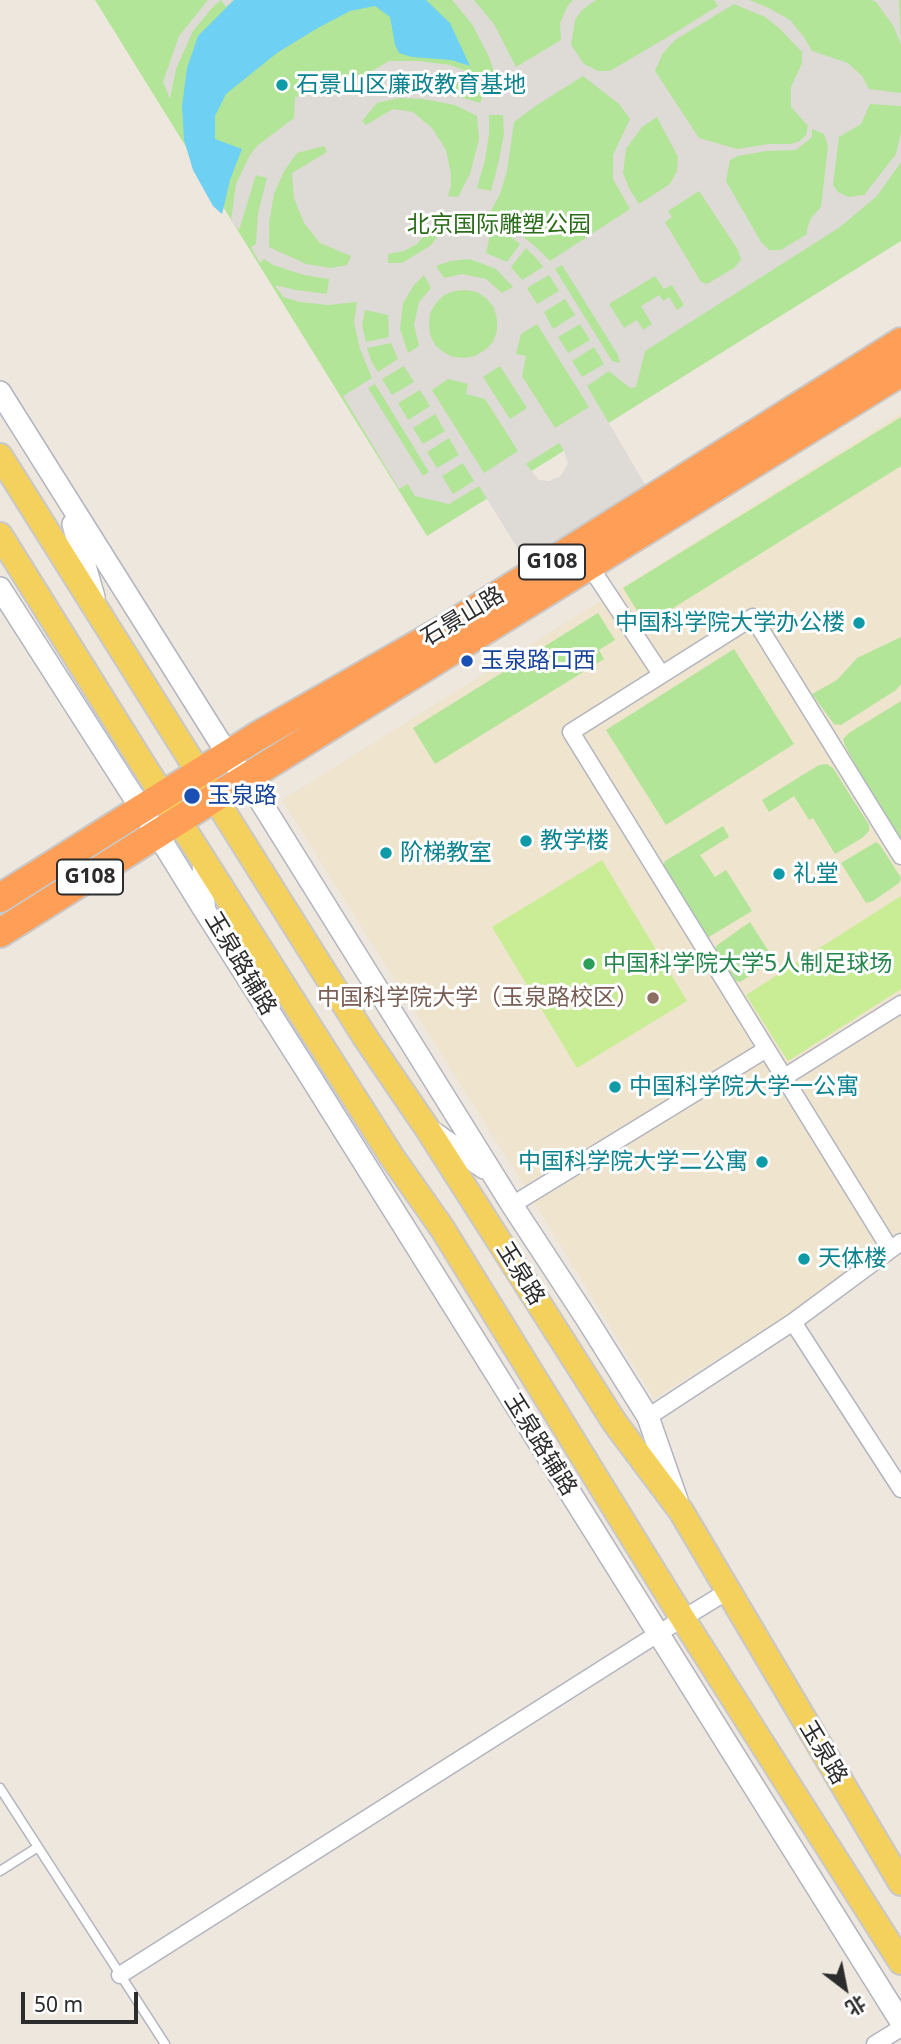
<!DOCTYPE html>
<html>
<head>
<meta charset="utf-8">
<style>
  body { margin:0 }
  #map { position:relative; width:901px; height:2044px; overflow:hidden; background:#eee7de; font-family:"Noto Sans","Noto Sans SC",sans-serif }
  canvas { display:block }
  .north { position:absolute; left:810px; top:1953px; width:70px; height:70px; -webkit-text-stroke:5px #fff; paint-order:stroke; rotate:148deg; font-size:19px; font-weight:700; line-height:28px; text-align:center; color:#2c2c2c }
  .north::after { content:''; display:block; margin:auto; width:24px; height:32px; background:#2c2c2c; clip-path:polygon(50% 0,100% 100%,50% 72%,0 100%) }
  .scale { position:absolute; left:21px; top:1992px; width:117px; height:32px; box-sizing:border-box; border:4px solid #2c2c2c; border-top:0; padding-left:9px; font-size:21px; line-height:24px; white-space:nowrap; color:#2c2c2c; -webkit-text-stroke:5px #fff; paint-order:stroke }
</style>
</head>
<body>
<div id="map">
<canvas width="901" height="2044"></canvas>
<div class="north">北</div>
<div class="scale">50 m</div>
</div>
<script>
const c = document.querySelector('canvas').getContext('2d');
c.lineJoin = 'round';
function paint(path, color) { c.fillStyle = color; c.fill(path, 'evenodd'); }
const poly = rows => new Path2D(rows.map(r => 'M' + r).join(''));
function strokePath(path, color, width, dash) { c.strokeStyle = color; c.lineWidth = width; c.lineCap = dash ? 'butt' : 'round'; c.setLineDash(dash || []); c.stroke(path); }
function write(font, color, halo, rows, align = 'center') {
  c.font = font + ' "Noto Sans","Noto Sans SC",sans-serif'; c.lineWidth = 6; c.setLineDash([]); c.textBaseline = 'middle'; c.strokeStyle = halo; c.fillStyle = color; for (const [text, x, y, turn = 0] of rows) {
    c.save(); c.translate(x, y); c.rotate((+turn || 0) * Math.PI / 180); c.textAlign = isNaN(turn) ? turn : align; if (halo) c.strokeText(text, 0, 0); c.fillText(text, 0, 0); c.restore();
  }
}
const education = poly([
  [901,413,901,1243,654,1399,530,1195,282,800]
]);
const green = poly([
  [95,0,901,0,901,241,427,536],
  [901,417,901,466,646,625,623,588],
  [598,613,615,640,599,650,604,659,435,764,413,728],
  [901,637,901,684,896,690,841,725,834,724,812,694,837,680,857,658],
  [734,649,794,744,666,825,606,730],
  [901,701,901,845,845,746,843,739,849,733],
  [827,764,833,768,869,825,869,831,862,838,835,854,813,818,809,820,794,796,769,812,762,800,819,765],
  [723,826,729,837,700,855,715,877,726,870,752,911,707,938,663,867,665,861],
  [876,842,880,845,901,878,899,883,873,901,866,903,841,863],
  [750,922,774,960,740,982,736,981,716,950,716,946]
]);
const pitch = poly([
  [602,860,687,1001,577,1068,492,927],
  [901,896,901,989,788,1061,746,995]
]);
const plaza = poly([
  [208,0,234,0,226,7,221,0,212,8,193,31,176,69,170,99,163,82,179,36],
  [452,0,474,0,494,24,516,67,561,40,560,23,567,7,573,0,596,0,582,10,575,20,571,45,584,64,598,71,610,71,671,35,718,6,714,0,749,0,769,8,790,20,804,37,812,51,848,63,862,76,869,89,901,93,901,106,870,104,861,124,839,137,833,185,838,192,848,197,864,195,896,154,901,132,901,162,877,196,840,227,645,351,636,387,630,388,609,371,587,386,653,498,526,562,479,486,449,504,415,496,408,484,399,489,343,396,372,378,360,349,354,322,357,302,328,305,300,302,283,297,275,285,296,290,327,294,329,279,304,275,273,265,264,259,260,263,251,247,256,244,258,213,267,178,256,175,239,230,231,221,236,184,250,155,257,146,294,118,295,97,309,95,319,79,339,90,389,61,418,61,450,65,486,79,495,75,489,57,472,24],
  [734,4,765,17,779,28,802,52,802,63,791,87,791,107,808,126,806,135,800,141,791,144,769,144,737,149,699,138,655,71,663,53,675,40],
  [418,74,444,76,467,82,485,92,480,103,435,89,415,87],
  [583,76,619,104,630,119,613,155,613,179,630,209,550,261,537,248,516,231,487,218,500,194,507,171,514,122,537,105],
  [399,98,423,99,455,105,477,116,479,139,470,174,458,197,448,196,451,186,451,174,446,150,432,128,413,112,393,109,366,125,362,121,377,103],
  [489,115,503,115,504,134,499,160,491,191,477,188,485,160,489,134],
  [657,117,678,157,677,171,670,184,639,204,629,188,623,173,626,149,642,127],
  [812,129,824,134,828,146,821,207,811,218,807,229,807,234,781,250,769,250,761,242,726,181,730,160,738,156,766,151,796,150,812,137],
  [324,146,327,152,292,173,294,198,304,223,320,243,351,256,347,265,331,268,306,264,269,247,269,223,274,194,284,171,297,153],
  [699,191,738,250,741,260,734,268,707,284,701,282,665,222,672,217,668,211],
  [429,230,439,235,430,246,402,263,388,263,388,254,404,251,417,244],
  [491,230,506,233,520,244,507,262,486,253],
  [526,248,537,259,543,267,522,280,511,267],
  [470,259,496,269,513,287,502,293,486,279,462,274,444,278,436,266,450,261],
  [562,265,618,355,620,363,612,361,555,269],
  [424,275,431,288,419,302,414,325,419,346,408,353,400,329,403,303,414,285],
  [549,275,559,291,537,304,527,288],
  [655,276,664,289,672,285,684,305,677,310,669,297,663,301,659,295,641,306,652,324,643,330,637,320,624,328,609,304],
  [466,290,477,292,487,299,494,308,497,319,497,331,493,342,485,350,475,356,464,358,453,357,443,352,435,345,430,335,429,324,430,313,436,303,444,295,454,291],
  [565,299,575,315,553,329,544,312],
  [365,310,388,315,389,337,366,342,362,325],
  [537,324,589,407,555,428,522,376,526,356,516,354,521,334],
  [580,324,590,340,568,353,558,337],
  [391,343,398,359,378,372,372,363,367,348],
  [594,347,604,364,582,377,572,361],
  [404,366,414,382,392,395,382,379],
  [500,366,527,408,510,419,483,377],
  [448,379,468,384,466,394,485,399,518,451,484,473,432,390],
  [375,384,429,472,423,476,368,388],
  [420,390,430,406,408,420,398,403],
  [435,414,445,431,423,444,413,428],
  [449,438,459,455,437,468,427,452],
  [559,443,564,451,568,463,561,476,549,481,539,480,526,464],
  [463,463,474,481,453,494,442,476],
  [872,0,899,0,901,45,894,27,876,2]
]);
const water = poly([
  [234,0,426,0,450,23,470,66,451,60,412,57,399,53,395,45,390,17,375,6,350,11,316,29,277,53,226,94,215,116,215,139,242,149,230,180,222,214,213,206,193,170,184,140,182,106,187,68,198,36]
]);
const lane = poly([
  [0,1788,165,2044],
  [0,1871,38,1847]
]);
const street = poly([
  [589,565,661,674],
  [783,1078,901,1004],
  [512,1205,765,1050],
  [890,1249,571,732,753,617,901,856],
  [793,1322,901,1489],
  [648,1417,793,1322,901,1242],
  [120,1975,659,1633,728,1591],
  [875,2044,901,2028]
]);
const secondary = poly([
  [0,392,228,755,251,786,512,1205,586,1318,648,1417,677,1500],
  [73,524,94,597],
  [0,588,158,835,203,908],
  [204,861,202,889,205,911,308,1073,901,2022],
  [430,1130,484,1168]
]);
const primary = poly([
  [0,456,365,1037,427,1128,615,1423,681,1511,901,1883],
  [0,535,139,758,392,1157,442,1228,683,1619,901,1962]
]);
const highway = poly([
  [0,898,256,737,440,632,901,342],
  [0,933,214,798,901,372]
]);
const markers = [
  [282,85,7,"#0f9aa8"],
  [859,623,7,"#0f9aa8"],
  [467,661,7,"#1a4fb4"],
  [192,796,9,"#1a4fb4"],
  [526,841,7,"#0f9aa8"],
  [386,853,7,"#0f9aa8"],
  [779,874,7,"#0f9aa8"],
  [589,964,7,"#2e9e5b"],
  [653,998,7,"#8d6e63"],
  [615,1087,7,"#0f9aa8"],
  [762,1162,7,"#0f9aa8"],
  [804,1259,7,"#0f9aa8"]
];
const shields = [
  [552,562,66],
  [90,877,66]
];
const shieldNames = [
  ["G108",552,562],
  ["G108",90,877]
];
const cultureNames = [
  ["石景山区廉政教育基地",296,85],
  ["中国科学院大学办公楼",845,623,"right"],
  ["教学楼",540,841],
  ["阶梯教室",400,853],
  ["礼堂",793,874],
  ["中国科学院大学一公寓",629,1087],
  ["中国科学院大学二公寓",748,1162,"right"],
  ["天体楼",818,1259]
];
const parkNames = [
  ["北京国际雕塑公园",499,225]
];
const streetNames = [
  ["石景山路",463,617,-31],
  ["玉泉路辅路",240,964,59],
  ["玉泉路",520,1274,58],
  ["玉泉路辅路",540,1445,58],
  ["玉泉路",823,1753,59]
];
const transitNames = [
  ["玉泉路口西",481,661],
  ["玉泉路",208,796]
];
const leisureNames = [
  ["中国科学院大学5人制足球场",603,964]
];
const educationNames = [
  ["中国科学院大学（玉泉路校区）",639,998]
];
paint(education, '#efe4cd');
paint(green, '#b3e599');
paint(pitch, '#c8ed94');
paint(plaza, '#dedad5');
paint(water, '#6ed0f2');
strokePath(lane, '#b2b4c0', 11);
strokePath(street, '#b2b4c0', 19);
strokePath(secondary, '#b2b4c0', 24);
strokePath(primary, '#c8c8c8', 28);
strokePath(highway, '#c8c8c8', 32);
strokePath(lane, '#fff', 8);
strokePath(street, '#fff', 16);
strokePath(secondary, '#fff', 21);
strokePath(primary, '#f4d05c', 24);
strokePath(highway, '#ff9f57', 28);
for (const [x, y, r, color] of markers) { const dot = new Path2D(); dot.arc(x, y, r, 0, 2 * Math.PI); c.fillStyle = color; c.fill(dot); strokePath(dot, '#fff', 2.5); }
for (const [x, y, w] of shields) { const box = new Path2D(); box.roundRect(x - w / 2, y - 17.5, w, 35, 5); c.fillStyle = '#fff'; c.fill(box); strokePath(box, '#2c2c2c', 2); }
write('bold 21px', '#2c2c2c', null, shieldNames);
write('23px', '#0d838f', '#fff', cultureNames, 'left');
write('23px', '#2a6c18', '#fff', parkNames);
write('23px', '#2c2c2c', '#fff', streetNames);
write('23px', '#164399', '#fff', transitNames, 'left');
write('23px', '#27864d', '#fff', leisureNames, 'left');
write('23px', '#785e54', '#fff', educationNames, 'right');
</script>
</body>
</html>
